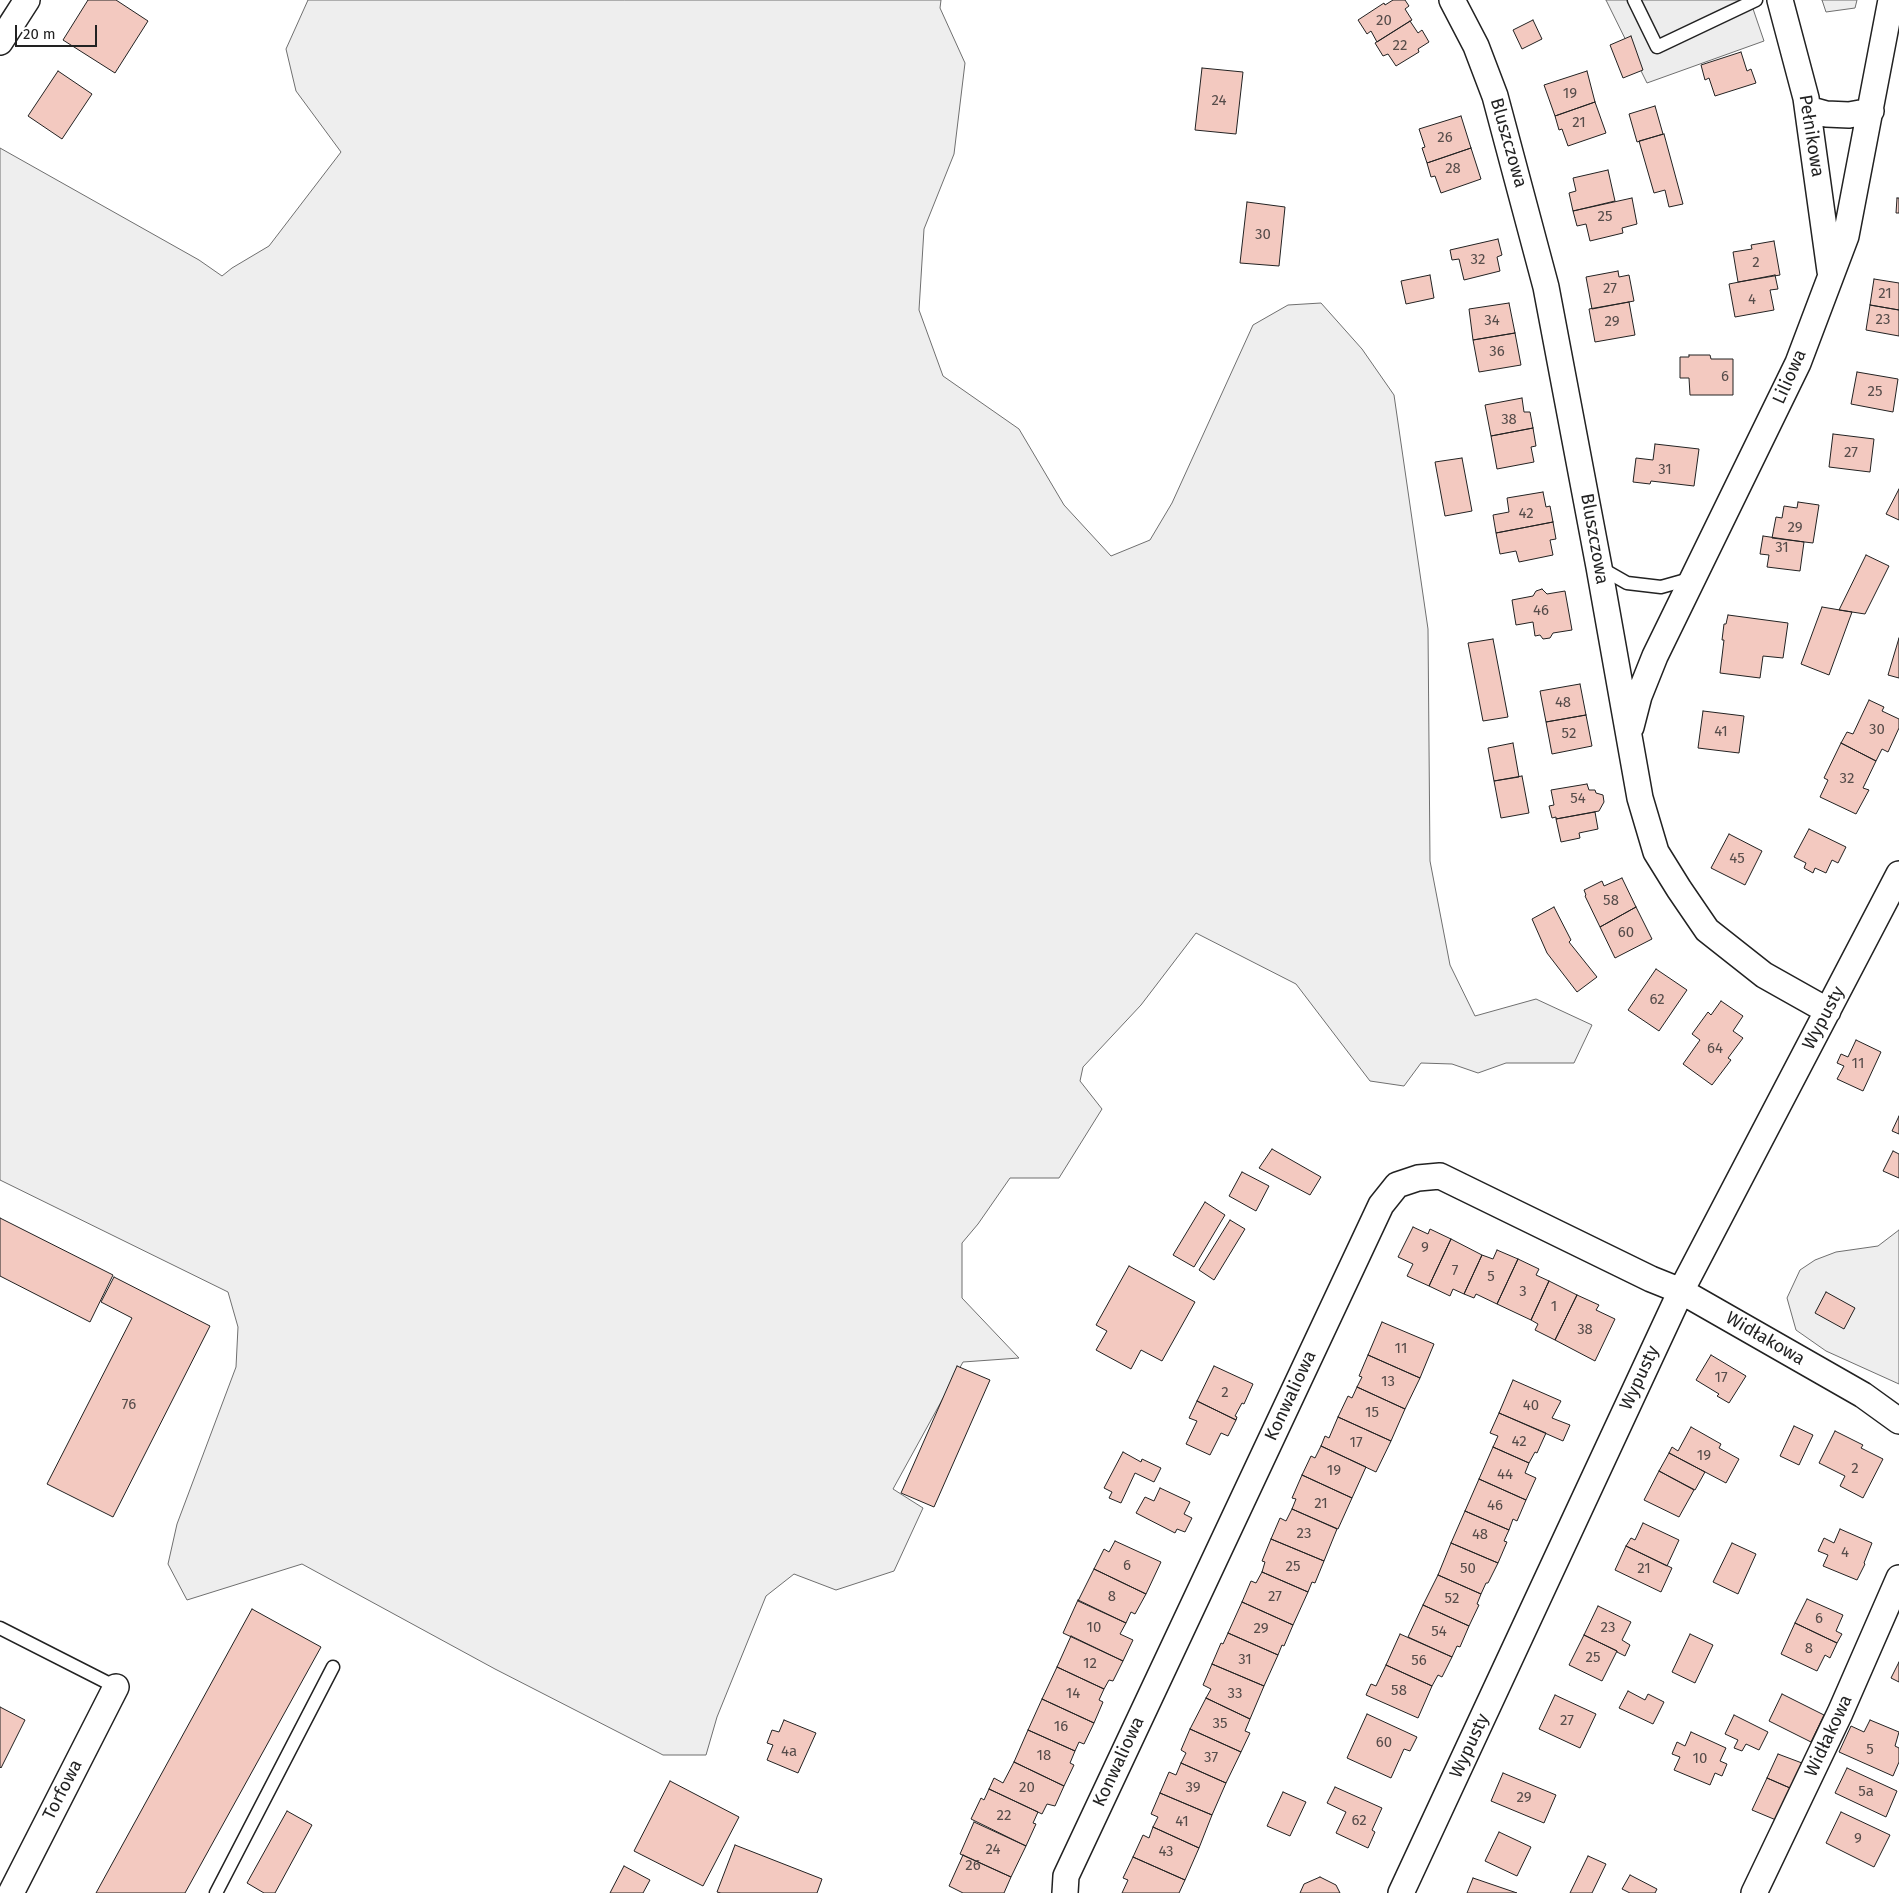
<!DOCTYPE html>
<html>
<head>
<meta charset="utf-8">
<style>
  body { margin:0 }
  #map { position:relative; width:1899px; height:1893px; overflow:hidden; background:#fff; font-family:"Fira Sans",sans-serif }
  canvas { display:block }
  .scale { position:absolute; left:15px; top:25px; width:82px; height:22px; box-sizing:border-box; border:2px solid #222; border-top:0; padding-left:6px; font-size:15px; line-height:18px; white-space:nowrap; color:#222; -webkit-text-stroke:4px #fff; paint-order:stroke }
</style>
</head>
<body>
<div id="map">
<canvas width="1899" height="1893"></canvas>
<div class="scale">20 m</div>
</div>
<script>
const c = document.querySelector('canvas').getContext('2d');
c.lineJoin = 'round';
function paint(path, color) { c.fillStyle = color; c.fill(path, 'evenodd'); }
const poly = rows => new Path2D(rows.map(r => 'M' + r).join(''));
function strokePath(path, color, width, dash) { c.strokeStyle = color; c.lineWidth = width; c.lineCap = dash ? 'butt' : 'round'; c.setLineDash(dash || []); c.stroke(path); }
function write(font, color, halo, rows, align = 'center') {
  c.font = font + ' "Fira Sans",sans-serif'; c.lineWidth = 4; c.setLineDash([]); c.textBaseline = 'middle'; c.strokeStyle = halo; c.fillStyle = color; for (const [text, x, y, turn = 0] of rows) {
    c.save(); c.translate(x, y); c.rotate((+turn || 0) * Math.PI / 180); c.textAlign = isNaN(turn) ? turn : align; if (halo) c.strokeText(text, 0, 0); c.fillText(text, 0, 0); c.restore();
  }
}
const green = poly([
  [308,0,941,0,940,8,965,63,954,154,924,229,919,310,943,376,1019,429,1064,505,1111,556,1150,540,1172,503,1253,325,1288,305,1321,303,1362,349,1394,395,1428,629,1430,861,1450,965,1475,1016,1536,999,1592,1025,1574,1063,1506,1063,1478,1073,1452,1064,1421,1063,1404,1086,1370,1081,1296,984,1196,933,1141,1005,1083,1067,1080,1081,1102,1109,1059,1178,1010,1178,978,1224,962,1243,962,1298,1019,1358,963,1362,893,1489,923,1508,894,1571,836,1590,794,1574,766,1596,717,1717,706,1755,663,1755,495,1669,302,1564,187,1600,168,1564,177,1524,236,1367,238,1327,228,1292,0,1180,0,148,199,260,222,276,232,268,269,246,341,152,296,91,286,49,308,0],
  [1822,0,1857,0,1855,8,1826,12,1822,0],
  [1899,1230,1899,1384,1826,1351,1796,1330,1787,1298,1800,1270,1815,1260,1836,1252,1878,1246,1899,1230]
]);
const parking = poly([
  [1606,0,1750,0,1764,41,1647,83,1606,0]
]);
const building = poly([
  [88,0,116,0,148,21,115,73,63,40,88,0],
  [1393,0,1405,0,1409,6,1405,9,1412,20,1377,42,1371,31,1367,34,1358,20,1384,3,1385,5,1393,0],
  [1533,20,1542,39,1522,49,1513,30,1533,20],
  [1410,21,1418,33,1422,30,1429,42,1418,49,1419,52,1396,66,1388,54,1383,56,1375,43,1410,21],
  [1631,36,1643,70,1623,78,1610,45,1631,36],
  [1741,52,1747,71,1751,69,1756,83,1715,96,1709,78,1705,80,1701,65,1741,52],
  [1202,68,1243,72,1236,134,1195,130,1202,68],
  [58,71,92,94,62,139,28,116,58,71],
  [1587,71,1595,102,1555,116,1544,85,1587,71],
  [1595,102,1606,133,1568,146,1562,129,1559,130,1555,116,1595,102],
  [1655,106,1663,134,1637,142,1629,114,1655,106],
  [1461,116,1471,148,1427,163,1422,148,1425,147,1419,129,1461,116],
  [1664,134,1683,204,1669,207,1665,190,1654,193,1639,141,1664,134],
  [1471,148,1481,179,1441,193,1435,176,1431,177,1427,163,1471,148],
  [1608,170,1615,201,1573,211,1569,193,1576,191,1573,178,1608,170],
  [1632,198,1637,224,1622,228,1623,233,1590,241,1586,224,1577,226,1573,211,1632,198],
  [1897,198,1899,198,1899,213,1896,213,1897,198],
  [1247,202,1285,207,1279,266,1240,263,1247,202],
  [1498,239,1502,255,1497,257,1500,271,1464,280,1459,259,1452,260,1450,250,1498,239],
  [1774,241,1780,275,1738,282,1733,252,1752,249,1751,245,1774,241],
  [1618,271,1619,277,1629,275,1634,301,1592,309,1586,277,1618,271],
  [1430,275,1434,298,1406,304,1401,281,1430,275],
  [1775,275,1778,289,1770,290,1774,310,1735,317,1729,284,1775,275],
  [1874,279,1899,283,1899,310,1870,305,1874,279],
  [1629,302,1635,335,1595,342,1589,309,1629,302],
  [1509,303,1515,333,1473,340,1469,309,1509,303],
  [1870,305,1899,310,1899,336,1866,330,1870,305],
  [1515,333,1521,365,1479,372,1473,340,1515,333],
  [1689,355,1710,355,1711,359,1733,359,1733,395,1690,395,1689,378,1680,378,1680,357,1689,357,1689,355],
  [1857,372,1898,379,1893,412,1851,404,1857,372],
  [1522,398,1524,412,1530,412,1533,428,1491,436,1485,405,1522,398],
  [1533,428,1536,446,1531,447,1534,462,1497,469,1491,436,1533,428],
  [1833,434,1874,439,1870,472,1829,467,1833,434],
  [1655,444,1699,449,1694,486,1651,481,1650,484,1633,482,1636,458,1653,460,1655,444],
  [1462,458,1472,511,1445,516,1435,462,1462,458],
  [1899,489,1899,520,1886,514,1899,489],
  [1543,492,1546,507,1550,506,1553,522,1496,533,1493,515,1509,512,1507,498,1543,492],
  [1798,502,1819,505,1813,543,1772,538,1776,517,1782,518,1784,506,1797,508,1798,502],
  [1553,522,1556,539,1550,540,1553,555,1519,562,1516,551,1500,554,1496,533,1553,522],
  [1763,536,1804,542,1800,571,1767,567,1769,555,1760,554,1763,536],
  [1866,555,1889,566,1865,614,1839,610,1866,555],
  [1542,589,1547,594,1565,591,1572,630,1553,633,1550,638,1543,639,1540,635,1535,636,1533,622,1516,625,1512,600,1533,596,1536,591,1542,589],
  [1822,607,1852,612,1829,675,1801,664,1822,607],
  [1728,615,1788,623,1783,658,1763,656,1760,678,1720,673,1724,640,1722,640,1724,624,1726,624,1728,615],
  [1899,638,1899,678,1888,675,1899,638],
  [1493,639,1508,717,1483,721,1468,643,1493,639],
  [1580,684,1586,715,1546,722,1540,691,1580,684],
  [1869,700,1884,707,1882,711,1899,719,1899,728,1888,752,1882,749,1876,761,1841,743,1847,732,1853,734,1869,700],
  [1703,711,1744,716,1739,753,1698,748,1703,711],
  [1586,715,1592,746,1552,754,1546,722,1586,715],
  [1513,743,1519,777,1494,781,1488,748,1513,743],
  [1841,743,1876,761,1863,788,1869,790,1856,814,1820,797,1828,780,1824,778,1841,743],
  [1522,776,1529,813,1501,818,1494,781,1522,776],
  [1587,784,1589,790,1595,790,1596,793,1603,795,1604,802,1599,811,1556,819,1556,817,1552,818,1549,806,1554,805,1551,790,1587,784],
  [1595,812,1598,829,1579,833,1580,838,1561,842,1556,819,1595,812],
  [1809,829,1846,847,1838,863,1832,860,1826,873,1815,868,1813,873,1804,868,1806,863,1794,857,1809,829],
  [1729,834,1762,851,1745,885,1711,868,1729,834],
  [1622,878,1636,907,1600,927,1585,896,1586,895,1584,890,1602,881,1604,886,1622,878],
  [1554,907,1571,940,1569,942,1597,977,1577,992,1547,953,1532,919,1554,907],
  [1636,907,1652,939,1615,958,1600,927,1636,907],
  [1656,969,1687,990,1659,1031,1628,1010,1656,969],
  [1721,1001,1743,1016,1733,1031,1743,1038,1728,1058,1731,1060,1712,1085,1683,1064,1700,1040,1692,1034,1708,1012,1711,1015,1721,1001],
  [1856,1040,1881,1052,1863,1091,1837,1079,1844,1066,1837,1063,1841,1054,1848,1057,1856,1040],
  [1899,1116,1899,1134,1892,1131,1899,1116],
  [1272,1149,1321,1177,1310,1195,1259,1168,1272,1149],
  [1893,1151,1899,1154,1899,1178,1883,1171,1893,1151],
  [1242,1172,1269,1186,1256,1211,1229,1196,1242,1172],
  [1205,1202,1225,1215,1194,1267,1173,1255,1205,1202],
  [0,1218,113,1275,90,1322,0,1276,0,1218],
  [1230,1220,1245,1229,1214,1280,1199,1270,1230,1220],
  [1413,1227,1428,1234,1430,1229,1451,1239,1429,1286,1407,1276,1413,1264,1398,1257,1413,1227],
  [1451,1239,1482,1255,1464,1294,1453,1289,1450,1296,1429,1286,1451,1239],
  [1497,1250,1518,1259,1497,1304,1476,1294,1474,1298,1464,1294,1482,1255,1493,1259,1497,1250],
  [1518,1259,1539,1269,1536,1275,1549,1281,1531,1320,1497,1304,1518,1259],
  [1129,1266,1195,1302,1162,1361,1141,1350,1131,1369,1096,1350,1107,1331,1096,1325,1129,1266],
  [114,1277,210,1326,113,1517,47,1484,132,1318,101,1302,114,1277],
  [1549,1281,1577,1295,1555,1340,1535,1330,1538,1324,1531,1320,1549,1281],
  [1826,1292,1855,1308,1844,1329,1815,1313,1826,1292],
  [1577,1295,1599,1305,1596,1310,1615,1319,1595,1361,1555,1340,1577,1295],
  [1382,1322,1434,1344,1420,1378,1368,1355,1382,1322],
  [1368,1355,1420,1378,1405,1409,1357,1387,1362,1377,1359,1376,1368,1355],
  [1711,1355,1746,1376,1729,1403,1717,1396,1719,1394,1696,1380,1711,1355],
  [957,1366,990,1380,934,1507,901,1493,957,1366],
  [1214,1366,1253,1384,1244,1404,1242,1403,1235,1416,1237,1417,1236,1420,1197,1401,1214,1366],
  [1513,1380,1561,1401,1552,1418,1570,1425,1563,1441,1499,1413,1513,1380],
  [1357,1387,1405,1409,1391,1441,1338,1417,1348,1396,1352,1398,1357,1387],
  [1197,1401,1236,1420,1228,1436,1221,1433,1210,1455,1186,1444,1197,1421,1189,1418,1197,1401],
  [1499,1413,1546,1433,1537,1453,1535,1452,1529,1463,1493,1447,1498,1436,1490,1433,1499,1413],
  [1338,1417,1391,1441,1376,1472,1321,1446,1325,1436,1329,1438,1338,1417],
  [1794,1426,1813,1435,1799,1465,1780,1456,1794,1426],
  [1691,1427,1721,1444,1719,1448,1739,1459,1726,1483,1669,1453,1672,1447,1678,1451,1691,1427],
  [1835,1431,1863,1445,1861,1448,1883,1459,1863,1498,1840,1486,1845,1476,1819,1463,1835,1431],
  [1321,1446,1366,1467,1352,1498,1302,1475,1311,1456,1315,1458,1321,1446],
  [1493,1447,1529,1463,1525,1473,1536,1478,1526,1500,1479,1479,1493,1447],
  [1123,1452,1141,1462,1142,1459,1161,1468,1154,1482,1135,1473,1121,1503,1109,1498,1112,1492,1104,1488,1123,1452],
  [1669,1453,1705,1472,1695,1490,1659,1471,1669,1453],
  [1659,1471,1694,1490,1679,1517,1644,1500,1659,1471],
  [1302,1475,1352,1498,1338,1529,1292,1509,1296,1499,1292,1498,1302,1475],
  [1479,1479,1526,1500,1517,1521,1513,1519,1509,1530,1465,1511,1479,1479],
  [1160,1488,1190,1502,1184,1514,1192,1518,1185,1532,1177,1529,1175,1533,1136,1513,1145,1497,1154,1501,1160,1488],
  [1292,1509,1337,1529,1324,1561,1271,1539,1280,1518,1286,1521,1292,1509],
  [1465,1511,1509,1530,1504,1541,1507,1542,1498,1563,1451,1543,1465,1511],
  [1643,1523,1679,1540,1667,1566,1626,1546,1631,1538,1635,1540,1643,1523],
  [1840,1529,1872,1543,1864,1563,1865,1564,1857,1580,1823,1566,1828,1555,1818,1551,1824,1538,1834,1543,1840,1529],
  [1271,1539,1324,1561,1315,1583,1312,1582,1308,1592,1262,1572,1265,1562,1262,1561,1271,1539],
  [1115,1541,1161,1562,1146,1594,1094,1569,1104,1549,1109,1552,1115,1541],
  [1451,1543,1498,1563,1488,1583,1486,1583,1481,1594,1438,1575,1451,1543],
  [1732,1543,1756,1554,1738,1594,1713,1582,1732,1543],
  [1626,1546,1672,1568,1661,1592,1615,1570,1626,1546],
  [1094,1569,1146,1594,1135,1614,1131,1612,1126,1623,1078,1601,1094,1569],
  [1262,1572,1308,1592,1293,1625,1242,1602,1251,1581,1256,1583,1262,1572],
  [1438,1575,1481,1594,1477,1604,1479,1605,1469,1626,1423,1605,1438,1575],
  [1807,1599,1843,1615,1836,1631,1842,1634,1837,1643,1795,1623,1807,1599],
  [1078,1600,1126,1623,1120,1634,1133,1640,1123,1661,1063,1633,1078,1600],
  [1242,1602,1293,1625,1284,1646,1282,1645,1278,1655,1228,1633,1242,1602],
  [1423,1605,1469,1626,1460,1647,1457,1646,1452,1657,1408,1637,1423,1605],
  [1598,1606,1631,1622,1622,1640,1630,1645,1625,1656,1617,1652,1617,1651,1584,1635,1598,1606],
  [252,1609,321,1647,185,1893,96,1893,252,1609],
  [1795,1623,1837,1643,1830,1658,1825,1655,1817,1671,1781,1654,1795,1623],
  [1228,1633,1278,1655,1264,1686,1212,1664,1221,1643,1223,1644,1228,1633],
  [1400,1634,1452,1657,1442,1677,1438,1675,1432,1686,1386,1665,1400,1634],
  [1690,1634,1713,1645,1695,1683,1672,1672,1690,1634],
  [1584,1635,1617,1651,1602,1681,1569,1665,1584,1635],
  [1071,1636,1123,1661,1113,1681,1109,1680,1104,1689,1057,1667,1071,1636],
  [1899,1662,1899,1682,1891,1678,1899,1662],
  [1212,1664,1264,1686,1250,1719,1206,1698,1211,1689,1203,1685,1212,1664],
  [1386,1665,1432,1686,1418,1718,1366,1695,1371,1684,1376,1686,1386,1665],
  [1057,1667,1104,1689,1099,1700,1103,1702,1094,1723,1042,1699,1057,1667],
  [1628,1691,1645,1700,1648,1694,1664,1702,1653,1724,1619,1708,1628,1691],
  [1782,1694,1824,1715,1811,1742,1769,1721,1782,1694],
  [1555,1695,1596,1714,1580,1748,1539,1729,1555,1695],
  [1206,1698,1250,1719,1245,1731,1250,1733,1241,1752,1190,1729,1206,1698],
  [1042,1699,1094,1723,1084,1744,1079,1742,1075,1751,1028,1730,1042,1699],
  [0,1707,25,1720,1,1768,0,1767,0,1707],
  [1367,1714,1417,1737,1410,1751,1404,1749,1391,1778,1347,1758,1367,1714],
  [1734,1715,1768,1732,1759,1750,1746,1744,1742,1751,1734,1748,1738,1740,1725,1734,1734,1715],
  [784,1720,816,1733,798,1773,767,1760,773,1745,767,1743,772,1730,779,1732,784,1720],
  [1870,1720,1899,1732,1895,1746,1899,1748,1899,1762,1893,1776,1839,1752,1851,1726,1864,1732,1870,1720],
  [1190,1729,1241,1752,1226,1783,1181,1763,1186,1753,1181,1750,1190,1729],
  [1028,1730,1075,1751,1070,1763,1074,1765,1064,1786,1014,1762,1028,1730],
  [1691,1732,1726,1748,1720,1761,1727,1764,1722,1776,1715,1773,1710,1785,1674,1770,1680,1757,1672,1754,1677,1742,1685,1746,1691,1732],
  [1778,1754,1802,1763,1790,1788,1767,1778,1778,1754],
  [1014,1762,1064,1786,1055,1806,1047,1804,1042,1814,989,1789,994,1778,1003,1783,1014,1762],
  [1181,1763,1226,1783,1212,1815,1160,1793,1169,1772,1176,1775,1181,1763],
  [1847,1768,1897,1791,1886,1817,1835,1793,1847,1768],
  [1503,1773,1556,1795,1544,1823,1491,1801,1503,1773],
  [1767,1778,1790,1788,1776,1820,1752,1810,1767,1778],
  [670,1781,739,1817,703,1886,634,1851,670,1781],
  [1335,1787,1382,1808,1372,1830,1375,1832,1368,1848,1336,1833,1346,1812,1327,1803,1335,1787],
  [989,1789,1038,1812,1033,1823,1036,1824,1026,1846,971,1819,981,1798,984,1800,989,1789],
  [1283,1792,1306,1802,1290,1836,1267,1826,1283,1792],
  [1160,1793,1212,1815,1199,1848,1153,1827,1158,1817,1151,1814,1160,1793],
  [287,1811,312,1825,275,1893,264,1893,247,1883,287,1811],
  [1841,1812,1890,1835,1874,1867,1826,1843,1841,1812],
  [974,1822,1026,1846,1011,1877,960,1854,974,1822],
  [1153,1827,1199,1848,1185,1880,1133,1857,1143,1835,1149,1838,1153,1827],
  [1499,1832,1531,1847,1517,1876,1485,1861,1499,1832],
  [735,1845,822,1879,817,1893,721,1893,717,1892,735,1845],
  [963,1855,1011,1877,1004,1893,963,1893,949,1886,963,1855],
  [1588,1856,1606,1864,1592,1893,1570,1893,1588,1856],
  [1133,1857,1185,1880,1179,1893,1122,1893,1128,1880,1123,1878,1133,1857],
  [624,1866,650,1880,643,1893,610,1893,624,1866],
  [1630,1875,1657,1889,1655,1893,1630,1893,1622,1889,1630,1875],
  [1320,1877,1336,1885,1340,1893,1300,1893,1304,1884,1320,1877],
  [1473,1878,1517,1893,1467,1893,1473,1878]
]);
const lane = poly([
  [1634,0,1657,47,1756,0],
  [1599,567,1627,583,1661,587,1693,578],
  [0,1628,116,1687],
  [216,1893,333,1667]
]);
const street = poly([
  [1452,0,1476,46,1495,96,1546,287,1599,567,1640,798,1656,852,1679,889,1707,930,1764,975,1828,1011],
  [1780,0,1806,98,1830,271],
  [0,42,27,0],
  [1808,109,1826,114,1849,115,1871,111],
  [1631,727,1639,696,1655,656,1798,363,1846,236,1891,0],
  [11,1893,116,1687],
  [1065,1893,1066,1876,1381,1205,1397,1185,1418,1178,1440,1176,1651,1279,1681,1291,1863,1395,1899,1421],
  [1401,1893,1681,1291,1899,874],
  [1754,1893,1840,1713,1899,1578]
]);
const numberNames = [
  ["20",1384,21],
  ["22",1400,46],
  ["19",1570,94],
  ["24",1219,101],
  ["21",1579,123],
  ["26",1445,138],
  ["28",1453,169],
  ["25",1605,217],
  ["30",1263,235],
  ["32",1478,260],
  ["2",1756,263],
  ["27",1610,289],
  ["21",1885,294],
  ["4",1752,300],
  ["23",1883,320],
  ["34",1492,321],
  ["29",1612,322],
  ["36",1497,352],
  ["6",1725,377],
  ["25",1875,392],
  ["38",1509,420],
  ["27",1851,453],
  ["31",1665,470],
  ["42",1526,514],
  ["29",1795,528],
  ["31",1782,548],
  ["46",1541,611],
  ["48",1563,703],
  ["30",1877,730],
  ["41",1721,732],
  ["52",1569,734],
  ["32",1847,779],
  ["54",1578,799],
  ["45",1737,859],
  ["58",1611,901],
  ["60",1626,933],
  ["62",1657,1000],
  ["64",1715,1049],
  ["11",1858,1064],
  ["9",1425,1248],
  ["7",1455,1271],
  ["5",1491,1277],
  ["3",1523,1292],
  ["1",1554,1307],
  ["38",1585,1330],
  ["11",1401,1349],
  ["17",1721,1378],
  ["13",1388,1382],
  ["2",1225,1393],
  ["76",129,1405],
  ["40",1531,1406],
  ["15",1372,1413],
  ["42",1519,1442],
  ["17",1356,1443],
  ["19",1704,1456],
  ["2",1855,1469],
  ["19",1334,1471],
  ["44",1505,1475],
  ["21",1321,1504],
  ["46",1495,1506],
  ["23",1304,1534],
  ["48",1480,1535],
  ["4",1845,1553],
  ["6",1127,1566],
  ["25",1293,1567],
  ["50",1468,1569],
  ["21",1644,1569],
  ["8",1112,1597],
  ["27",1275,1597],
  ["52",1452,1599],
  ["6",1819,1619],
  ["10",1094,1628],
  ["23",1608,1628],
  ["29",1261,1629],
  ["54",1439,1632],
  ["8",1809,1649],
  ["25",1593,1658],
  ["31",1245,1660],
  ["56",1419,1661],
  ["12",1090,1664],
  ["58",1399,1691],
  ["14",1073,1694],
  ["33",1235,1694],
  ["27",1567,1721],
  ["35",1220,1724],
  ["16",1061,1727],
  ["60",1384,1743],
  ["5",1870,1750],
  ["4a",789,1752],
  ["18",1044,1756],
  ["37",1211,1758],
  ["10",1700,1759],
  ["20",1027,1788],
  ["39",1193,1788],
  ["5a",1866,1792],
  ["29",1524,1798],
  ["22",1004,1816],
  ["62",1359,1821],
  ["41",1182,1822],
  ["9",1858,1839],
  ["24",993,1850],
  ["43",1166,1852],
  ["26",973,1866]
];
const streetNames = [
  ["Pełnikowa",1811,136,81],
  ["Bluszczowa",1508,143,74],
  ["Liliowa",1790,377,-66],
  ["Bluszczowa",1594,539,80],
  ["Wypusty",1824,1018,-62],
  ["Widłakowa",1765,1339,30],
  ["Wypusty",1640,1378,-65],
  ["Konwaliowa",1291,1396,-65],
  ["Widłakowa",1829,1736,-65],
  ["Wypusty",1470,1746,-65],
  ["Konwaliowa",1119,1762,-65],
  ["Torfowa",63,1790,-63]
];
paint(green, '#eee');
strokePath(green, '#6f6f6f', 1);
paint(parking, '#ededed');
strokePath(parking, '#6f6f6f', 1);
paint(building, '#f3c9c0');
strokePath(building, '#222', 1);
strokePath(lane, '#222', 15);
strokePath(street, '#222', 28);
strokePath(lane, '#fff', 12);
strokePath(street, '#fff', 25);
write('15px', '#564c4a', null, numberNames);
write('18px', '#222', '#fff', streetNames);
</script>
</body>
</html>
